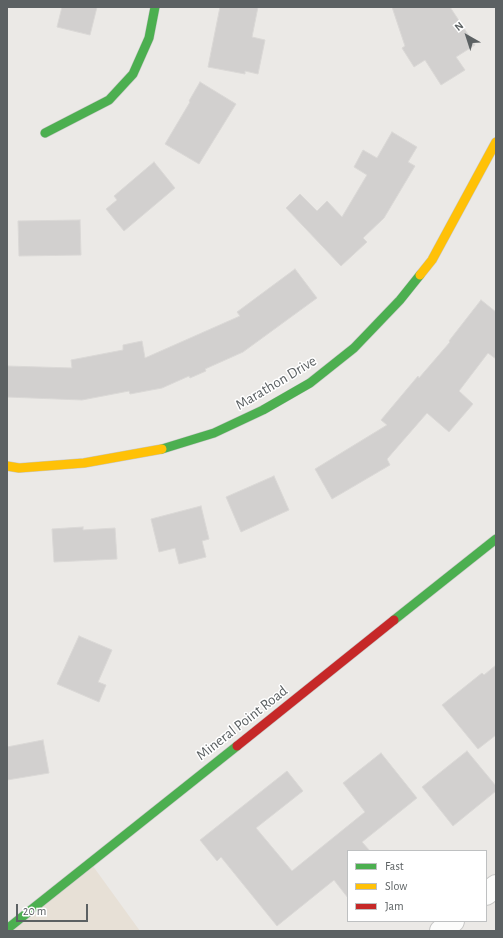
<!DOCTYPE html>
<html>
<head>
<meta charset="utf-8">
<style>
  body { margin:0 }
  #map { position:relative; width:503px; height:938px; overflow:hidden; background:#ebe9e6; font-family:"Alegreya Sans",sans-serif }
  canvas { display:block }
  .frame { position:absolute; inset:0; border:8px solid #5c6163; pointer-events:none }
  .legend { position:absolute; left:347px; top:850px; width:140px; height:72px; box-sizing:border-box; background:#fff; border:1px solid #bec0c1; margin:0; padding:5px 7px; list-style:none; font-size:12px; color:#5c6163 }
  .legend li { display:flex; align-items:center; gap:8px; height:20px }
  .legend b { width:20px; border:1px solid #bec0c1 }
  .north { position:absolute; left:447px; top:16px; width:40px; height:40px; -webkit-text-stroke:3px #fff; paint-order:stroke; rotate:321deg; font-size:11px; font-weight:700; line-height:16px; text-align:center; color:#5c6163 }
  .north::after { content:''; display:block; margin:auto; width:14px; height:18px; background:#5c6163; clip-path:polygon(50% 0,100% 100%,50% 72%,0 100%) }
  .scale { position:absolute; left:16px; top:904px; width:72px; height:18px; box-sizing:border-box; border:2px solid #5c6163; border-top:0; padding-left:5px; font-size:12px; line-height:14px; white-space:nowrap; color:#5c6163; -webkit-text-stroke:3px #fff; paint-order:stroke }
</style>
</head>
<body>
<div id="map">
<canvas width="503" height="938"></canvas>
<div class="frame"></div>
<ul class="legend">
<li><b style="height:5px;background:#4caf50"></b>Fast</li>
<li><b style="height:5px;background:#ffc107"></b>Slow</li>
<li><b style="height:5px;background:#c62828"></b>Jam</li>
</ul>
<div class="north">N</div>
<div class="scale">20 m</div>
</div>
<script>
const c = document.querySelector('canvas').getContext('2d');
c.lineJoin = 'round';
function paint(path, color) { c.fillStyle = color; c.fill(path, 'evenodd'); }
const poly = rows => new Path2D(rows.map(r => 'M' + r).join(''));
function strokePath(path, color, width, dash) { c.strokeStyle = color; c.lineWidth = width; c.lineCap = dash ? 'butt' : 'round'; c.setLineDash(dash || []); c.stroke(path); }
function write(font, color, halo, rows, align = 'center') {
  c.font = font + ' "Alegreya Sans",sans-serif'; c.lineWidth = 3; c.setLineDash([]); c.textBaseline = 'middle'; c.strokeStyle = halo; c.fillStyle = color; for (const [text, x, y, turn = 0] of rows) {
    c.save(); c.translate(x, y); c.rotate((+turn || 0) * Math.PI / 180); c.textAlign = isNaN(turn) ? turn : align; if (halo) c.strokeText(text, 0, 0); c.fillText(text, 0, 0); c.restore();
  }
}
const commercial = poly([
  [90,862,140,931,7,931]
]);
const building = poly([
  [62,7,97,7,90,35,57,27,62,7],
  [220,7,258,7,252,37,265,40,258,74,245,71,245,74,208,67,220,7],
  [392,7,450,7,475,45,456,57,465,70,441,85,425,60,414,67,402,48,405,46,392,7],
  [200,82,236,104,199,164,165,144,190,102,189,101,200,82],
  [392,132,417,147,408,162,415,166,384,218,363,238,367,242,341,266,286,208,300,194,317,211,327,201,342,217,367,175,354,167,363,150,377,158,392,132],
  [154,162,175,188,124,231,106,209,117,200,114,196,154,162],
  [80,220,81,255,19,256,18,221,80,220],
  [295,269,317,298,243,352,205,369,206,371,190,378,189,376,162,388,130,394,129,391,82,400,7,397,7,366,72,368,71,360,123,350,123,345,142,341,145,358,240,316,237,312,295,269],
  [481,300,496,312,496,359,488,353,459,391,473,404,449,432,427,413,387,459,390,465,332,499,315,469,387,425,381,420,418,376,419,378,450,342,449,341,481,300],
  [274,476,289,510,241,532,226,497,274,476],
  [201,506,209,539,202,541,206,557,179,564,175,548,159,552,151,519,201,506],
  [83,527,83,530,115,528,117,559,54,562,52,529,83,527],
  [79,636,112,650,98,682,106,685,99,702,57,684,79,636],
  [496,665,496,735,478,749,442,705,482,673,484,675,496,665],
  [43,740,49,773,7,780,7,747,43,740],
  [467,751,496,786,496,791,453,826,422,787,467,751],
  [381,753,417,798,362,842,370,851,348,851,348,898,334,880,277,926,221,857,217,861,200,840,287,771,303,791,256,828,292,871,365,812,343,783,381,753]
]);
const street = poly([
  [486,894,496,886],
  [441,931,453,921]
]);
const fast = poly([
  [45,133,109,100,133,74,149,38,155,7],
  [162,449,214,433,263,410,310,383,354,348,400,300,420,275],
  [394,620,496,539],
  [7,929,237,746]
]);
const slow = poly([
  [420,275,432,260,496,142],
  [7,466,19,468,84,463,162,449]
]);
const jam = poly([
  [237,746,394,620]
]);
const streetNames = [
  ["Marathon Drive",276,383,-31],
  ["Mineral Point Road",242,723,-38]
];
paint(commercial, '#e7e0d6');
paint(building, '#d2d0cf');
strokePath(building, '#dad8d6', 1);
strokePath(street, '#c7c7c6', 24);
strokePath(fast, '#c7c7c6', 10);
strokePath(slow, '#c7c7c6', 10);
strokePath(jam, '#c7c7c6', 10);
strokePath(street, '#fcfcfb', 22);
strokePath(fast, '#4caf50', 9);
strokePath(slow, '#ffc107', 9);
strokePath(jam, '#c62828', 9);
write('15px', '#5c6163', '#fff', streetNames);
</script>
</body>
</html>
